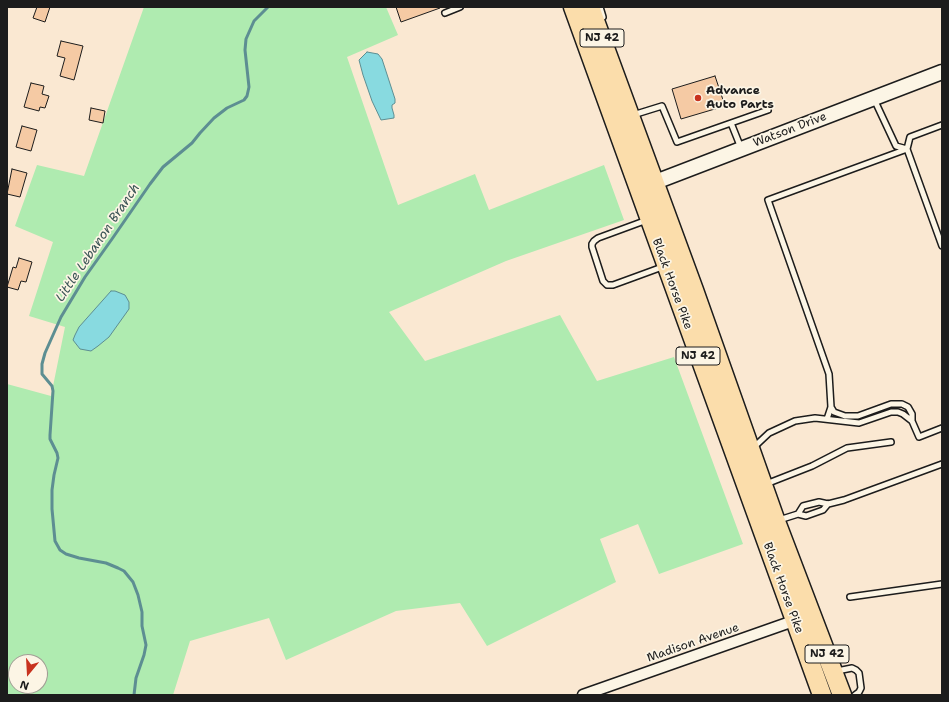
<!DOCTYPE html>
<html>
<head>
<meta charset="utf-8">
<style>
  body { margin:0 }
  #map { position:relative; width:949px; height:702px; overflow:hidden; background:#fae8d2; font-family:"Shantell Sans",sans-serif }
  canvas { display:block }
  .frame { position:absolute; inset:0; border:8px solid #1c1c1c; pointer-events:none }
  .north { position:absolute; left:8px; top:654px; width:40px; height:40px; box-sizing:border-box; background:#fcf5e5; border:1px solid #a29e95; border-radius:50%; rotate:198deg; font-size:11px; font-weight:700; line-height:16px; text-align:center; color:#1c1c1c }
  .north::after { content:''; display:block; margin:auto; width:14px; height:18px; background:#c8321e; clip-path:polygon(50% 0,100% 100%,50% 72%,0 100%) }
</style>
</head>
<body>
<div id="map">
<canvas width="949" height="702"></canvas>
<div class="frame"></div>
<div class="north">N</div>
</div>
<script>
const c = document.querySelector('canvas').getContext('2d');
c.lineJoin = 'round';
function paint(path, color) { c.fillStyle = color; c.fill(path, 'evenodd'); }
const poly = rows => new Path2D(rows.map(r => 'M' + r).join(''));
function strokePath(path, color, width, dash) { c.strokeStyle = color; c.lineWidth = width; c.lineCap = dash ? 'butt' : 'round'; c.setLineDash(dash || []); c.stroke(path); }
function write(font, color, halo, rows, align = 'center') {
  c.font = font + ' "Shantell Sans",sans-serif'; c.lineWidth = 3.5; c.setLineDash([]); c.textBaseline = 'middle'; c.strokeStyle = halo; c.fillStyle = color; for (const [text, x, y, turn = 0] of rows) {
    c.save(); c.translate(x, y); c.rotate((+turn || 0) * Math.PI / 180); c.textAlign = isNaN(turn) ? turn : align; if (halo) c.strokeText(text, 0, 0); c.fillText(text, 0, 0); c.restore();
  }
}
const green = poly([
  [144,7,386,7,398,35,347,57,398,205,475,174,489,210,604,165,624,220,506,261,389,312,425,361,560,315,597,381,674,357,743,544,659,574,638,524,600,539,616,582,487,646,460,603,396,611,286,660,269,618,190,641,173,695,7,695,7,384,51,396,65,327,29,316,53,242,15,226,37,165,84,176],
  [16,662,40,662,40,686,16,686]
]);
const water = poly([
  [367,52,378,54,382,59,395,99,395,103,392,105,392,108,394,115,394,118,381,120,372,101,363,75,359,60,367,52],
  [111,291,115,291,125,295,129,302,129,309,109,337,98,346,91,351,80,349,73,340,75,335,79,327,111,291]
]);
const stream = poly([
  [134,695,136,678,144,655,146,645,142,626,142,612,138,595,133,582,124,571,118,568,106,563,79,558,66,554,60,550,55,541,52,509,52,490,54,475,58,458,57,453,50,439,50,435,53,391,52,386,42,374,42,364,45,353,61,317,85,277,112,239,150,184,163,167,192,143,200,133,214,118,227,108,244,100,247,96,249,87,245,50,246,39,254,21,268,7]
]);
const building = poly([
  [37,7,50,7,45,22,33,18,37,7],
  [396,7,440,7,440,8,401,22,396,7],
  [61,41,83,46,74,80,60,76,65,58,57,56,61,41],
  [715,76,725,106,681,119,672,89,715,76],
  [31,83,44,86,42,94,49,96,45,108,40,107,39,111,24,107,31,83],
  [91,108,105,111,103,123,89,120,91,108],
  [22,126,37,130,31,151,16,147,22,126],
  [12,169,27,173,20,197,7,194,12,169],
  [19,258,32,262,26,282,21,281,18,290,7,287,13,267,16,268,19,258]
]);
const lane = poly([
  [600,7,603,17],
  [445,13,460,7],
  [874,99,896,146,907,149,942,246],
  [633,115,662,106,677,142,731,123],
  [741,148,731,123,768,110],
  [647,220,598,238,594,241,592,244,592,247,603,281,607,285,613,285,665,266],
  [831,407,834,412,845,416,858,416,891,404,902,404,908,407,912,414,912,421,919,437,942,428],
  [827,419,831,407,829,374,768,200,907,149,910,137,942,125],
  [753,448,769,433,795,421,815,418,859,423,891,412,898,412,903,414,912,421],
  [766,484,812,466,847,448,891,442],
  [798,514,803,506,819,502,828,504,844,500,942,464],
  [779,520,798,514,806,516,823,510,828,504],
  [850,597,942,584],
  [837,671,852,668,856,670,859,673,861,688,859,692,855,695]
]);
const street = poly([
  [583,695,799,619]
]);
const secondary = poly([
  [645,186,942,72]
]);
const highway = poly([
  [573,7,822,695],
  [590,7,694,290,775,519,842,695]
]);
const markers = [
  [698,98,4,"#c8321e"]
];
const shields = [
  [602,38,44],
  [698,356,44],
  [827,654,44]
];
const shieldNames = [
  ["NJ 42",602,38],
  ["NJ 42",698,356],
  ["NJ 42",827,654]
];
const poiNames = [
  ["Advance",706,91],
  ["Auto Parts",706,105]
];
const streetNames = [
  ["Watson Drive",790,130,-21],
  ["Black Horse Pike",672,284,70],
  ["Black Horse Pike",783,588,70],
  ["Madison Avenue",693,643,-19]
];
const waterNames = [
  ["Little Lebanon Branch",98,243,-56]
];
paint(green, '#afebb0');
paint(water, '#88dae0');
strokePath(water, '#5d8e92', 1);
strokePath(stream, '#5d8e92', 3);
paint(building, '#f5caa4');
strokePath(building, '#1c1c1c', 1);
strokePath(lane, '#1c1c1c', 8);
strokePath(street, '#1c1c1c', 13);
strokePath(secondary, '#1c1c1c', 17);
strokePath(highway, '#1c1c1c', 21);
strokePath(lane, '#fcf5e5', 5);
strokePath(street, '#fcf5e5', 10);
strokePath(secondary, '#fcf5e5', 14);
strokePath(highway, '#fbddab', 18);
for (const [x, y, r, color] of markers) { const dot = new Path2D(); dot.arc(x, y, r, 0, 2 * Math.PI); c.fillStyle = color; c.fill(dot); strokePath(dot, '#fcf5e5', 1.5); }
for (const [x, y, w] of shields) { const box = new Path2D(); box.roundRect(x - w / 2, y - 9, w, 18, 3); c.fillStyle = '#fcf5e5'; c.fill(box); strokePath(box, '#1c1c1c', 1); }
write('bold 11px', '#1c1c1c', null, shieldNames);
write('bold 12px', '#1c1c1c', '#fcf5e5', poiNames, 'left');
write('12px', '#1c1c1c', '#fcf5e5', streetNames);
write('italic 13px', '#3c5557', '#fcf5e5', waterNames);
</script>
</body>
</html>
